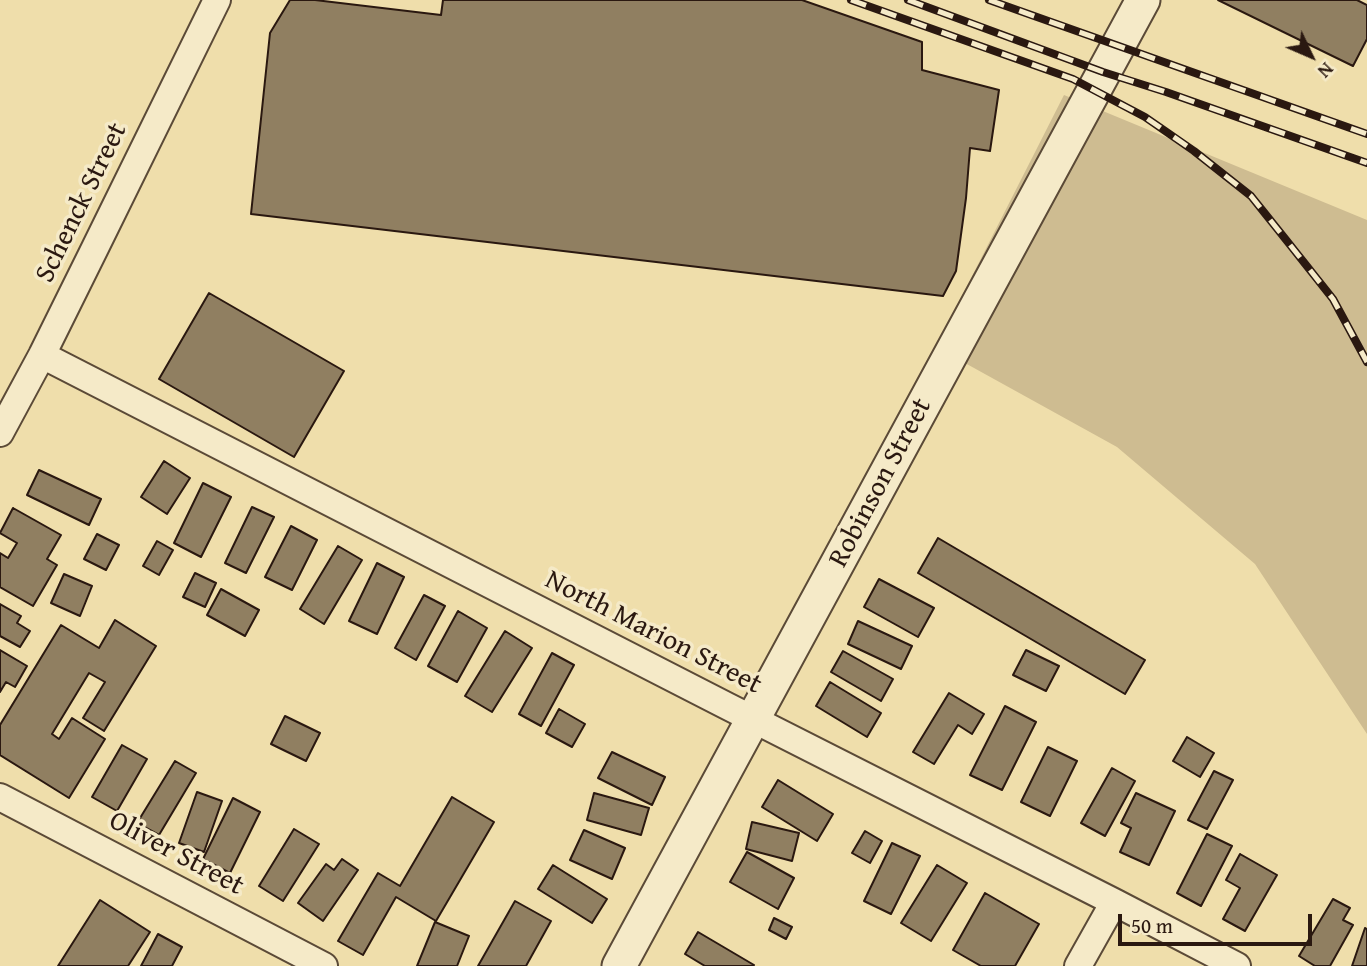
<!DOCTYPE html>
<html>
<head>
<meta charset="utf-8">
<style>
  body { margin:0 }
  #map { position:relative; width:1367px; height:966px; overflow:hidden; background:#efdeab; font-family:"Gentium Book Plus",serif }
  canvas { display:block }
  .north { position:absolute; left:1276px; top:21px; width:70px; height:70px; -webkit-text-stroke:5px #f5eac8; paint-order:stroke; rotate:134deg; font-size:19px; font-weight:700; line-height:28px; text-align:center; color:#2a1810 }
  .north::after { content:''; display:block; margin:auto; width:24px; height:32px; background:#2a1810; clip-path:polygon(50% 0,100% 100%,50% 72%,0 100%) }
  .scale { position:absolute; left:1118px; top:914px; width:194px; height:32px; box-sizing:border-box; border:4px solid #2a1810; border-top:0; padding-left:9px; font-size:21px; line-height:24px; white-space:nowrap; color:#2a1810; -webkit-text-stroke:5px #f5eac8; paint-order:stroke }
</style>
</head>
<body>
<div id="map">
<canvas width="1367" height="966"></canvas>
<div class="north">N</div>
<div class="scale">50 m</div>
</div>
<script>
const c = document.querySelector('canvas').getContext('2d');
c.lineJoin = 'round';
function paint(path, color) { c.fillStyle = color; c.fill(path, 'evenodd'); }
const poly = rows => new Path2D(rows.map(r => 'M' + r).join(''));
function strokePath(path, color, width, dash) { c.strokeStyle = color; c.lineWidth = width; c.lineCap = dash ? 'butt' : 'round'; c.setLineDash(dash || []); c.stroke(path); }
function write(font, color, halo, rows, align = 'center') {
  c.font = font + ' "Gentium Book Plus",serif'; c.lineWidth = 7; c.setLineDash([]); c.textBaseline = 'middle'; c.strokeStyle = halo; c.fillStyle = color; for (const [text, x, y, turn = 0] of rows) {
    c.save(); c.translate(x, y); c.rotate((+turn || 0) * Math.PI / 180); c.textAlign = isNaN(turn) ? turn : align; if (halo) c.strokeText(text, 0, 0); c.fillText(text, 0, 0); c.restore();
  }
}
const green = poly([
  [1064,95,1367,220,1367,734,1255,564,1117,447,936,347]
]);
const building = poly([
  [290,0,315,0,441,15,443,0,802,0,922,42,922,70,999,90,990,151,970,148,966,198,956,271,943,296,251,214,270,33,290,0],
  [1218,0,1357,0,1367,5,1367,39,1353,66,1218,0],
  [209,293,344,371,294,457,159,379,209,293],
  [164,461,190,478,167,514,141,497,164,461],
  [39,470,101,499,89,525,27,495,39,470],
  [203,483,231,497,201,557,174,543,203,483],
  [252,507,274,517,246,573,225,563,252,507],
  [13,508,61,535,47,559,57,565,33,606,0,587,0,553,8,558,17,543,0,533,13,508],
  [291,526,317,540,292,590,265,577,291,526],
  [97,534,119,545,106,570,84,559,97,534],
  [938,538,1145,660,1125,694,918,573,938,538],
  [157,541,173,550,159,575,143,566,157,541],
  [338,546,362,560,324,624,300,609,338,546],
  [377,563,404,577,377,634,349,621,377,563],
  [195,573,216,583,205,607,183,597,195,573],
  [64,574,92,586,80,616,51,603,64,574],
  [879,579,934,608,918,637,864,607,879,579],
  [221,589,259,610,245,636,207,615,221,589],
  [424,595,445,606,416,660,395,648,424,595],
  [0,604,21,616,17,623,30,631,20,647,0,636,0,604],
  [458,611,487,628,457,682,428,666,458,611],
  [115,620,156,646,104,731,83,718,105,682,89,673,52,734,59,739,72,718,105,739,69,798,0,755,0,725,61,625,99,648,115,620],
  [858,621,912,646,901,669,848,644,858,621],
  [505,631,532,648,492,712,465,696,505,631],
  [0,650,27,666,15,687,6,682,0,692,0,650],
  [1026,650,1059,666,1046,691,1013,675,1026,650],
  [843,651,893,679,881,701,831,672,843,651],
  [552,653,574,665,541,726,519,714,552,653],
  [830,682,881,713,867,737,816,706,830,682],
  [949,693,984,714,972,734,958,725,934,764,913,752,949,693],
  [1005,706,1036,722,1002,790,970,775,1005,706],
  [559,709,585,724,572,747,546,733,559,709],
  [285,716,320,733,306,761,271,744,285,716],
  [1187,737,1214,753,1200,777,1173,761,1187,737],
  [122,745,147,759,117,811,92,797,122,745],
  [1048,747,1077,761,1050,816,1021,802,1048,747],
  [612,752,665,777,652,805,598,778,612,752],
  [175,761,196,773,159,835,137,823,175,761],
  [1112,768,1135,781,1105,836,1081,823,1112,768],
  [1214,771,1233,780,1207,829,1188,820,1214,771],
  [778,780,833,814,817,841,762,807,778,780],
  [197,792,222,801,204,852,179,843,197,792],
  [594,793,649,808,641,835,587,820,594,793],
  [1136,793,1175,811,1149,865,1120,852,1131,828,1121,823,1136,793],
  [452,797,494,822,436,921,396,897,363,955,338,941,378,873,400,886,452,797],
  [233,798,260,812,230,873,203,859,233,798],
  [752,822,799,833,792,861,746,849,752,822],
  [294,829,319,844,283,901,259,886,294,829],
  [584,830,625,848,612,879,570,860,584,830],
  [865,831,882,841,870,863,852,853,865,831],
  [1207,834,1232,846,1201,906,1177,893,1207,834],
  [892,843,920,856,891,914,864,901,892,843],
  [747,852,794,878,778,909,730,882,747,852],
  [1240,854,1277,875,1245,931,1223,919,1240,888,1226,880,1240,854],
  [342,859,358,870,323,921,298,903,326,864,334,870,342,859],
  [553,865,607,899,592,923,538,889,553,865],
  [937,865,967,883,931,941,901,923,937,865],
  [985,893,1039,924,1015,966,981,966,953,950,985,893],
  [1333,899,1350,908,1343,920,1353,925,1330,966,1315,966,1299,956,1333,899],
  [100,900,150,932,128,966,58,966,100,900],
  [515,901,551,921,526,966,478,966,515,901],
  [774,918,792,927,786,939,769,930,774,918],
  [435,922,469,936,457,966,417,966,435,922],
  [1365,928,1367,929,1367,966,1352,966,1365,928],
  [698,932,754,965,753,966,705,966,685,954,698,932],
  [158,934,182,947,172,966,141,966,158,934]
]);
const minor = poly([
  [42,355,727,706,1114,902,1237,966],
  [0,433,42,355,95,248,217,0],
  [0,797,324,966],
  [1078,966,1114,902]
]);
const tertiary = poly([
  [619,966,1143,0]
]);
const rail = poly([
  [851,0,1073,79,1145,117,1194,151,1251,196,1287,241,1333,299,1367,362],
  [908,0,1103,72,1166,92,1367,163],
  [989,0,1367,134]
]);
const streetNames = [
  ["Schenck Street",82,203,-64],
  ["Robinson Street",881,483,-62],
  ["North Marion Street",653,633,27],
  ["Oliver Street",176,854,28]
];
paint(green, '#cebc91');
paint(building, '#907f61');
strokePath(building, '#2a1810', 2);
strokePath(minor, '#5b4a37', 30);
strokePath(tertiary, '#5b4a37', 37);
strokePath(minor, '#f5eac8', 26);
strokePath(tertiary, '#f5eac8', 33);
strokePath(rail, '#2a1810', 8);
strokePath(rail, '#f5eac8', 5, [16]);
write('28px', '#2a1810', '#f5eac8', streetNames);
</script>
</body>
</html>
